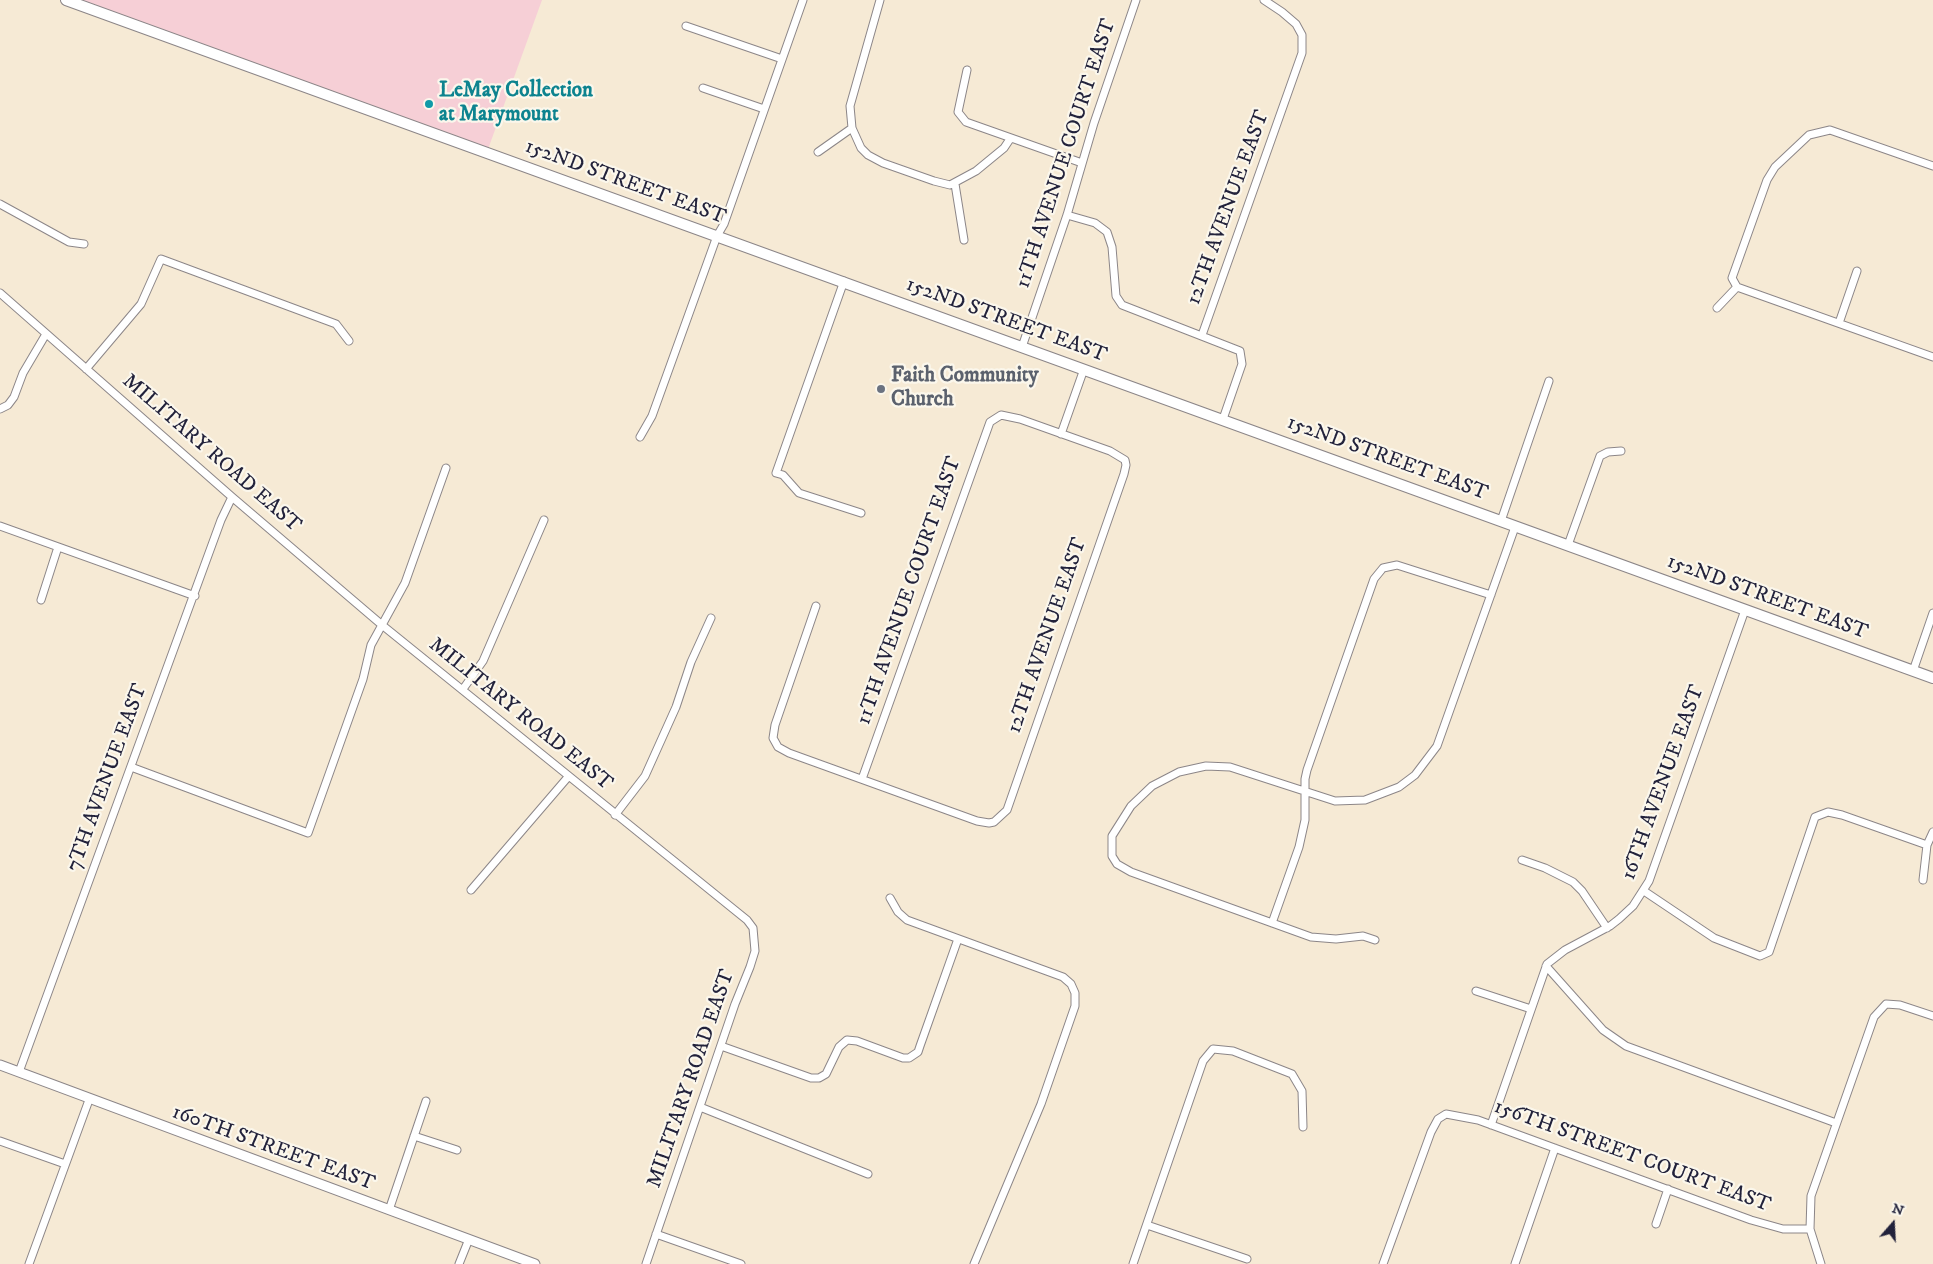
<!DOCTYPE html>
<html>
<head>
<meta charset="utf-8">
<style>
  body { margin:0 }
  #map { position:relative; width:1933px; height:1264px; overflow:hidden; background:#f6ead5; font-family:"IM FELL DW Pica",serif }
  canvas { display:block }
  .north { position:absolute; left:1868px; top:1199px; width:50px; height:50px; -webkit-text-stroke:4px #fbf7ec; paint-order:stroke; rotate:19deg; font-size:14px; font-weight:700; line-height:20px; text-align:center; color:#22223b }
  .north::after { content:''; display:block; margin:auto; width:18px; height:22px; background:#22223b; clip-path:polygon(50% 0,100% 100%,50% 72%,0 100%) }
</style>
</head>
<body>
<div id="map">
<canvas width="1933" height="1264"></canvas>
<div class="north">N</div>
</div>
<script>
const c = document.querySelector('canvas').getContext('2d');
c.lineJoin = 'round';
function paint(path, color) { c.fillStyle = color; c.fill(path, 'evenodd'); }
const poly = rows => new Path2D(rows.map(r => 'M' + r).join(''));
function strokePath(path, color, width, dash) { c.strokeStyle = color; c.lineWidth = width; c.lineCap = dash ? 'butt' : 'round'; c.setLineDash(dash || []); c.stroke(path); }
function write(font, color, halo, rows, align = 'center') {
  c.font = font + ' "IM FELL DW Pica",serif'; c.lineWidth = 4.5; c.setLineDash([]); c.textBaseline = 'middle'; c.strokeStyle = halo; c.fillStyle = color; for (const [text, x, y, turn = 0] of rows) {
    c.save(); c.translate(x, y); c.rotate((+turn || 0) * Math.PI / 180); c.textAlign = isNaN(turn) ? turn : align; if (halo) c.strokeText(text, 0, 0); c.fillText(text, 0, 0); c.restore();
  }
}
const built = poly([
  [66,0,542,0,487,152]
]);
const minor = poly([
  [880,0,850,106,852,128,861,148,868,155,883,163,934,181,950,185,976,171,1004,148,1010,139],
  [686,26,782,59],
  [967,70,958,112,966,122,1082,163],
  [703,88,764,109],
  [818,152,852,128],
  [955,184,964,240],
  [0,204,69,242,84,244],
  [1067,215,1095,223,1107,232,1112,247,1116,296,1122,305,1240,351,1242,364,1223,419],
  [844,281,776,473,783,475,799,493,861,513],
  [1737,287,1732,278,1767,180,1775,167,1809,135,1830,130,1933,166],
  [1737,287,1933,357],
  [0,293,232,497,382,625,747,920,753,928,755,951,750,967,735,1004,646,1264],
  [1717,308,1737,287],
  [1839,323,1857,271],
  [1202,335,1302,53,1302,35,1296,24,1282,12,1264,0],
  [1022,347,1067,215,1094,123,1136,0],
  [86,369,141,304,161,259,336,324,349,341],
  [0,409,8,405,14,397,23,373,46,334],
  [1061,434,1084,369],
  [640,437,652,416,717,236,724,224,803,0],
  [1501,521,1549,381],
  [0,526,195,596],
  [1568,545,1600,456,1608,452,1621,451],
  [41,600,58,547],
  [816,606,775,725,773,738,778,747,789,753,977,821,989,823,994,822,1007,810,1124,474,1126,465,1125,460,1110,451,1020,419,1001,415,990,422,862,779],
  [1913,671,1933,613],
  [463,689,483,661,544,520],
  [131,767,308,833,363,679,371,645,405,583,446,468],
  [615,815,645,776,676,707,691,662,711,618],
  [1522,860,1545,868,1573,882,1582,891,1607,928],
  [1923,880,1927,845,1933,832],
  [471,890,568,777],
  [1644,891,1714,938,1760,956,1769,952,1815,817,1828,812,1842,815,1927,845],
  [890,898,898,912,907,920,1063,977,1071,984,1075,993,1075,1006,1041,1104,974,1264],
  [1272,923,1299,847,1305,820,1305,779,1307,770,1374,579,1383,568,1397,565,1491,595],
  [1375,940,1363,936,1336,939,1311,937,1131,872,1117,864,1112,856,1112,836,1131,806,1152,786,1179,772,1206,766,1230,767,1335,801,1365,800,1399,787,1415,775,1437,746,1515,527],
  [1546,966,1603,1030,1626,1046,1836,1123],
  [1476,991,1531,1009],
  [721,1046,811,1078,819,1078,826,1074,839,1047,847,1040,857,1041,903,1058,909,1058,918,1052,920,1046,958,939],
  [19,1072,221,520,232,497],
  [700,1107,868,1174],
  [1491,1125,1547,964,1565,950,1610,926,1619,919,1633,906,1649,881,1745,610],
  [414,1136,457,1150],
  [0,1141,65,1164],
  [389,1210,426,1101],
  [1656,1224,1668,1189],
  [1147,1225,1247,1259],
  [656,1234,741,1264],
  [29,1264,89,1100],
  [459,1264,469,1239],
  [1133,1264,1203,1061,1213,1049,1233,1051,1292,1074,1302,1091,1303,1127],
  [1383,1264,1431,1132,1438,1119,1446,1114,1478,1120,1751,1220,1783,1229,1810,1229],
  [1515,1264,1555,1148],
  [1821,1264,1810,1229,1811,1196,1874,1017,1886,1004,1900,1005,1933,1016]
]);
const tertiary = poly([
  [0,1065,535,1264]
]);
const secondary = poly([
  [66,0,1933,678]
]);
const markers = [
  [429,104,5,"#0f9aa8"],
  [881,389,5,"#6b7280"]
];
const cultureNames = [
  ["LeMay Collection",439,92],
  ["at Marymount",439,116]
];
const streetNames = [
  ["11TH AVENUE COURT EAST",1067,154,-72],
  ["152ND STREET EAST",625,183,20],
  ["12TH AVENUE EAST",1229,208,-70],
  ["152ND STREET EAST",1006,321,20],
  ["MILITARY ROAD EAST",211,454,41],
  ["152ND STREET EAST",1387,459,20],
  ["11TH AVENUE COURT EAST",910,591,-71],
  ["152ND STREET EAST",1767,598,20],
  ["12TH AVENUE EAST",1048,636,-71],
  ["MILITARY ROAD EAST",520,715,39],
  ["7TH AVENUE EAST",108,778,-70],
  ["16TH AVENUE EAST",1664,783,-70],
  ["MILITARY ROAD EAST",692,1079,-71],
  ["160TH STREET EAST",273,1149,20],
  ["156TH STREET COURT EAST",1632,1157,20]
];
const worshipNames = [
  ["Faith Community",891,377],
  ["Church",891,401]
];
paint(built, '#f6cfd6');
strokePath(minor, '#8c8688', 9);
strokePath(tertiary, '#8c8688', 11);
strokePath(secondary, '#8c8688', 12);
strokePath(minor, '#fff', 7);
strokePath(tertiary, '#fff', 9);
strokePath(secondary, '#fff', 10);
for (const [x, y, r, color] of markers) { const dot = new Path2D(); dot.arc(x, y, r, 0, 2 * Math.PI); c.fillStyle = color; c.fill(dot); strokePath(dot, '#fbf7ec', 2); }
write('bold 21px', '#0d838f', '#fbf7ec', cultureNames, 'left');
write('21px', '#22223b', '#fbf7ec', streetNames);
write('bold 21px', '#5b616d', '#fbf7ec', worshipNames, 'left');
</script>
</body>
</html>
